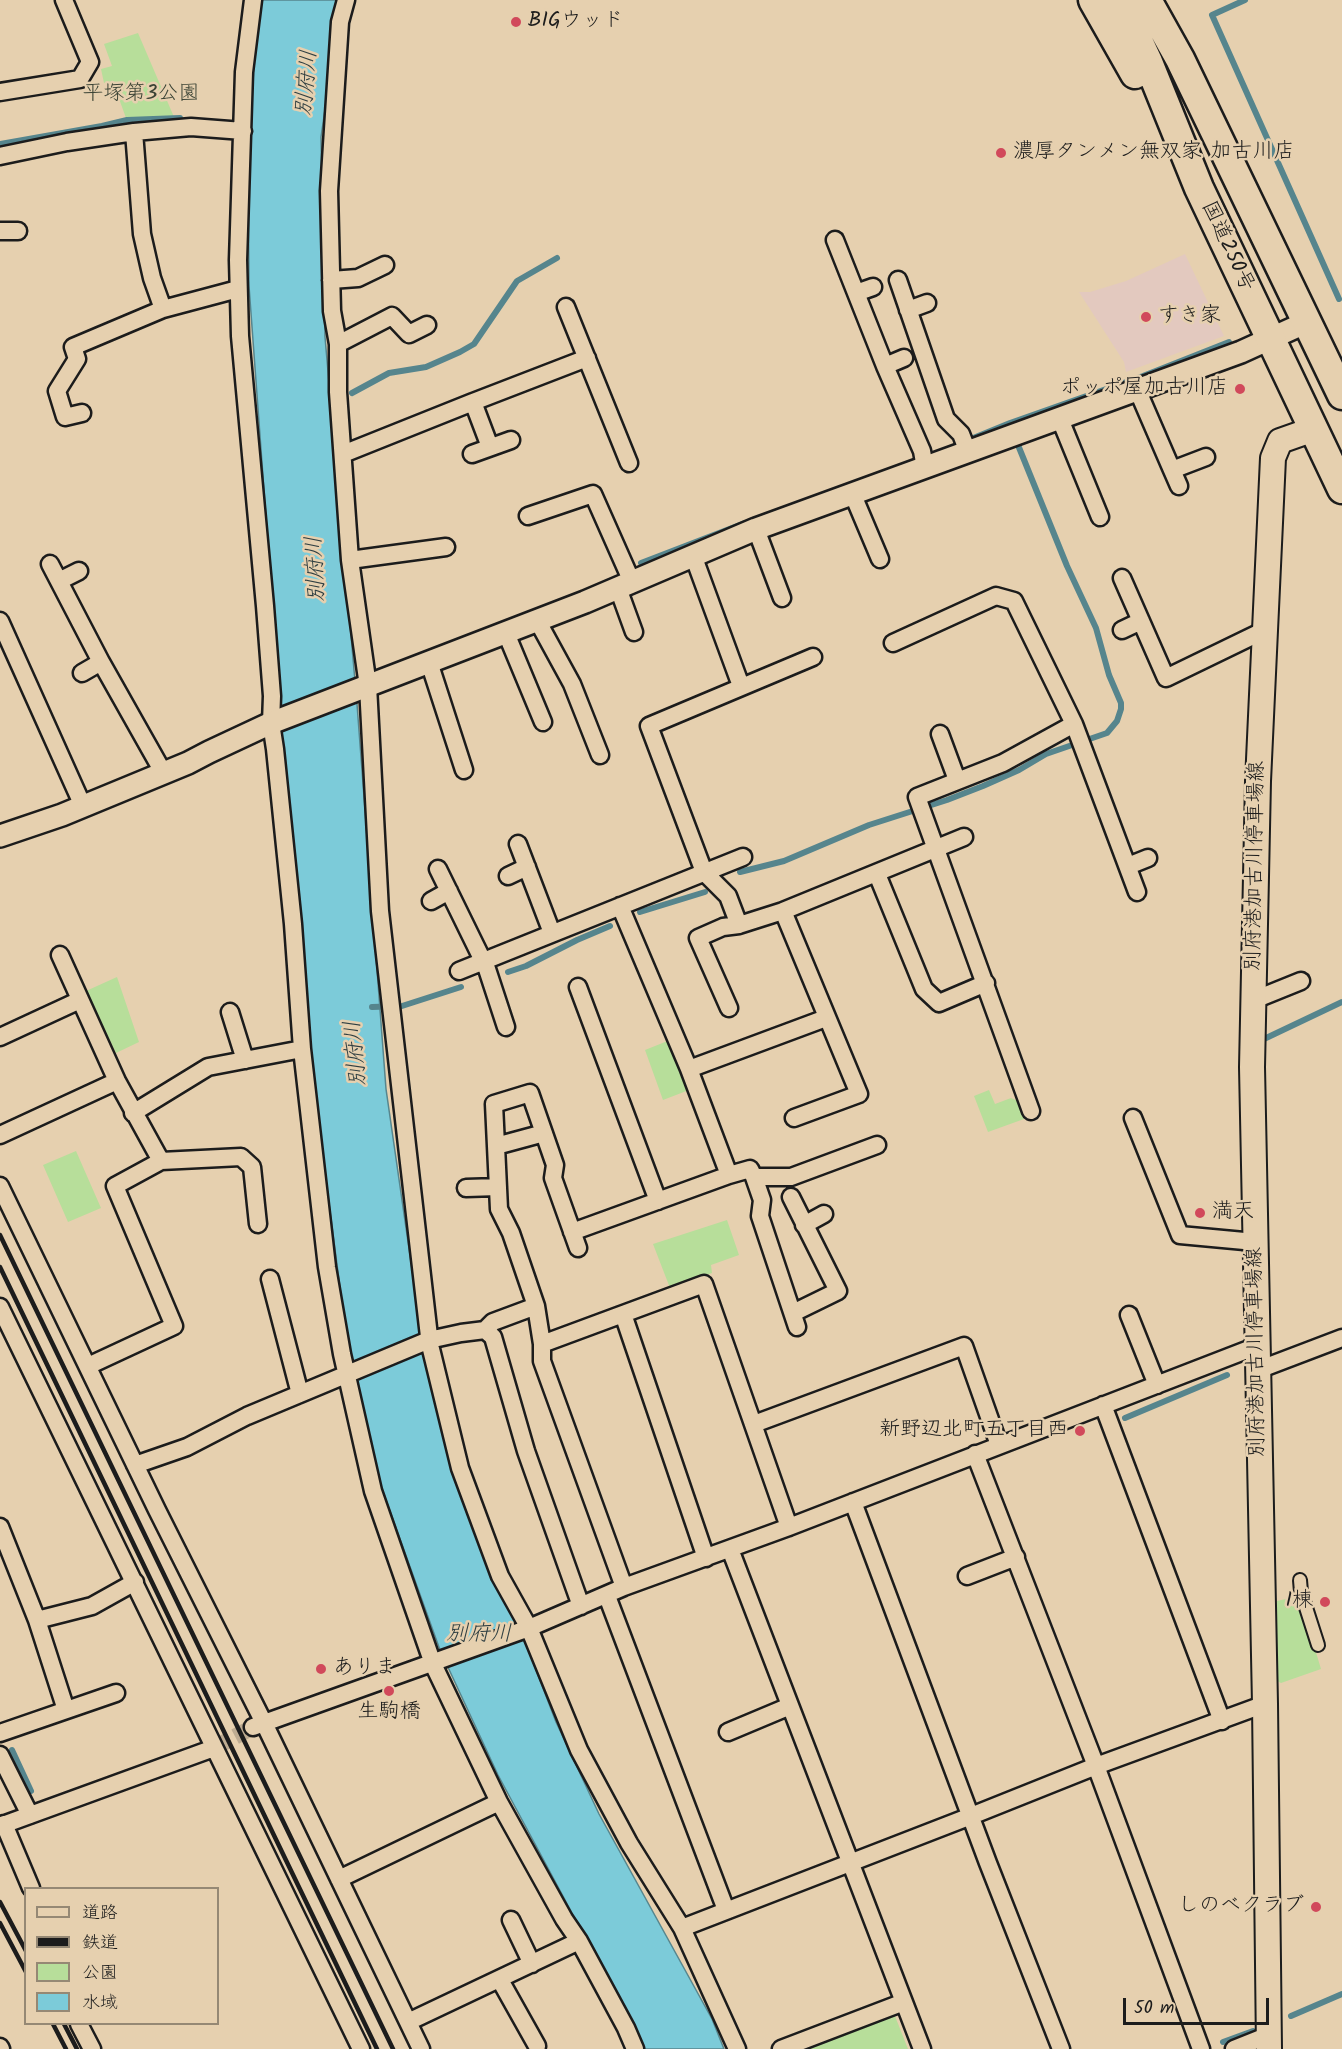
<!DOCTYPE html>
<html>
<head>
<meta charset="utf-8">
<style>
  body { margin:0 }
  #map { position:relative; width:1342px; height:2049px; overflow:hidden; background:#e6d0af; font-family:Kalam,"Klee One",sans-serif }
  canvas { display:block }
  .legend { position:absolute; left:24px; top:1887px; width:195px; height:138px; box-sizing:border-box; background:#e6d0af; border:2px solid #958874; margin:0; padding:8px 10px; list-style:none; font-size:18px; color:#1c1c1c }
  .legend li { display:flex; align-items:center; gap:12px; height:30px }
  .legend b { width:30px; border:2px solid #958874 }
  .scale { position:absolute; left:1123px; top:1998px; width:146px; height:27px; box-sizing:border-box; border:3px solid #1c1c1c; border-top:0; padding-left:8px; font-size:18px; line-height:21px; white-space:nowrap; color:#1c1c1c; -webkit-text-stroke:4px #e6d0af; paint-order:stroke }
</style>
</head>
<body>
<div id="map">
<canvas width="1342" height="2049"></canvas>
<ul class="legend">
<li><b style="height:8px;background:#e6d0af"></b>道路</li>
<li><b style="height:8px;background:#1c1c1c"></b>鉄道</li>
<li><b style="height:16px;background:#b7de9a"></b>公園</li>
<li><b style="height:16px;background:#7ccbd9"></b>水域</li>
</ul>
<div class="scale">50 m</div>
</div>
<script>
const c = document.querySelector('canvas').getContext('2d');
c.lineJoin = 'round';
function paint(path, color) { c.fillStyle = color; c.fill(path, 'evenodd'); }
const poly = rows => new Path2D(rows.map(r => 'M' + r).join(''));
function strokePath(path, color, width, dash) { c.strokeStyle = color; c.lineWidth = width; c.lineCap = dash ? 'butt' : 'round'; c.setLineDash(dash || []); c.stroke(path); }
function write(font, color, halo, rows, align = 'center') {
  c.font = font + ' Kalam,"Klee One",sans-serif'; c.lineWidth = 5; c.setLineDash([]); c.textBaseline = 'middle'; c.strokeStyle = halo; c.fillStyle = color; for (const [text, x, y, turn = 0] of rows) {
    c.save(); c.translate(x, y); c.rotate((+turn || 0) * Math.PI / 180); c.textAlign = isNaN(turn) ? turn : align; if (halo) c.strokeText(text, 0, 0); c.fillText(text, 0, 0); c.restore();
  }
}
const built = poly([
  [1185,254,1224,336,1126,372,1124,362,1079,292,1090,292,1126,281]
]);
const green = poly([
  [138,33,174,117,126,118,113,82,104,83,101,69,112,66,104,44],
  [117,977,139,1042,116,1053,86,991],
  [670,1040,689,1090,663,1100,645,1050],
  [989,1090,995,1104,1011,1098,1018,1101,1024,1119,988,1132,974,1096],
  [76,1151,101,1208,68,1222,43,1165],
  [727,1220,739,1255,711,1265,712,1273,670,1288,653,1244],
  [1299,1596,1321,1669,1281,1683,1277,1681,1277,1601],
  [893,2011,908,2049,798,2049]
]);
const water = poly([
  [258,0,341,0,321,137,325,337,357,704,386,1089,423,1346,523,1636,556,1722,599,1814,712,2019,724,2049,645,2049,498,1775,440,1650,382,1489,351,1372,314,1088,282,735,249,286,248,163,258,0]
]);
const stream = poly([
  [1245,0,1212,15,1339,299],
  [0,144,102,126,127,120,180,118],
  [352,393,389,373,426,367,460,352,474,344,517,281,557,258],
  [966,441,1010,423,1143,376,1229,342],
  [641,563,745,523],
  [740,872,784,861,869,825,947,800,983,786,1019,770,1046,754,1107,733,1117,721,1121,709,1121,703,1109,675,1096,628,1067,566,1018,445],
  [640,912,705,892],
  [508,972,526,966,577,940,610,926],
  [372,1007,402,1006,461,987],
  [1264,1039,1342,1002],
  [1125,1418,1227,1375],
  [12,1750,31,1791],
  [1291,2016,1342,1994],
  [1223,2042,1253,2031]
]);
const minorTunnel = poly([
  [214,1748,253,1727]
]);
const pedestrian = poly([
  [1300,1580,1301,1592,1318,1645]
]);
const minor = poly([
  [253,0,244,72,238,260,240,336,265,606,272,696,271,723,275,749,293,924,302,1049,327,1267,342,1354,373,1491,433,1664,499,1802,564,1919,579,1941,626,2028,635,2049],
  [346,0,340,22,329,191,332,311,338,344,338,392,350,560,368,686,380,911,430,1345,460,1468,500,1576,529,1628,579,1750,629,1843,682,1928,737,2049],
  [0,92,80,79,90,62,64,0],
  [134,132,191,127,243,131],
  [0,156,67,142,134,132,142,234,152,278,163,309,238,289],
  [0,231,18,231],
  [835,240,885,366,922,451,925,468],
  [331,280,358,278,385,265],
  [898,280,946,419,961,434,968,452],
  [856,293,873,287],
  [566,307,629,463],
  [908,310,927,303],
  [338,344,392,316,409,334,427,325],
  [885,366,904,358],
  [1137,389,1172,470,1206,457],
  [473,402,587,358],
  [82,413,65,417,57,391,77,359,73,347,163,309],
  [1060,419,1100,517],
  [343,454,473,402,490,447],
  [472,454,511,440],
  [1172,470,1179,486],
  [853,495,880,559],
  [528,516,593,494,632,582],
  [756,529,782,598],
  [693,555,741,686],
  [350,560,446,547],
  [50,564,101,662,163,772],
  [1122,578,1166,678,1265,630],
  [59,581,79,571],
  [618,588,634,632],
  [537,620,572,684,600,755],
  [0,621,83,806],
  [1122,630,1141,621],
  [506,633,543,722],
  [893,643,996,596,1014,601,1074,724,1137,892],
  [429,662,464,770],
  [82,673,101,662],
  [940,734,957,780],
  [518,844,552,933],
  [1128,866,1148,858],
  [438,869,487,969,506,1027],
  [877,874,924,989,939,1003,986,983],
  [508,876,527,867],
  [431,901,449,891],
  [620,906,689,1069,729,1175,750,1169,754,1177,762,1200,760,1216,797,1327],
  [783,911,859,1094,794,1118],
  [739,925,728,896,704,872,649,726,813,657],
  [60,955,117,1081,161,1161],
  [459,971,743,857],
  [578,987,658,1201],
  [1254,1000,1301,981],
  [729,1008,698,938,723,927,739,925,783,911,964,837],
  [230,1012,245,1060],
  [0,1037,80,1000],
  [689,1069,826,1018],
  [1031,1111,917,797,1003,763,1074,724],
  [133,1113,208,1067,302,1049],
  [1133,1118,1180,1235,1255,1242],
  [0,1135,117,1081],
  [496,1146,544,1133],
  [754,1177,791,1177,877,1145],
  [0,1186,157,1510,264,1723,421,2049],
  [466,1188,498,1187],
  [791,1197,838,1291,793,1313],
  [804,1225,824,1214],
  [572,1232,729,1175],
  [270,1279,300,1394],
  [536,1306,511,1233,499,1209,494,1104,530,1093,555,1165,553,1178,578,1248],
  [0,1307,361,2049],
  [623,1314,704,1284,789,1527],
  [1129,1315,1157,1385],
  [485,1330,493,1337,526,1451,581,1606],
  [542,1344,623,1314,706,1558],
  [88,1366,174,1326,115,1186,161,1161,241,1157,252,1167,258,1224],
  [1258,1370,1342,1338],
  [1103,1405,1222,1721],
  [754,1424,964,1346,999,1445],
  [975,1454,1096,1766,1201,2049],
  [135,1465,187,1447,247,1416,429,1340,461,1333,485,1330,493,1322,536,1306,542,1344,542,1361,624,1587],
  [853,1502,988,1863,1061,2049],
  [0,1527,37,1620,66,1710],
  [730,1549,922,2049],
  [967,1576,1016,1557],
  [607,1596,726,1910],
  [37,1620,92,1606,135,1582],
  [253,1727,529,1628,624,1587,789,1527,1257,1346],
  [728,1732,790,1706],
  [0,1733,116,1693],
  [0,1755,30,1815],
  [4,1824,31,1888],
  [0,1826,214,1748],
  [339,1879,499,1802],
  [511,1920,532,1964],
  [682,1928,971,1816,1096,1766,1265,1704],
  [500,1980,537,2046],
  [408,2022,579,1941],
  [79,2024,92,2049],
  [0,2047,1,2049],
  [781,2049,904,2002],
  [1234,2049,1269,2035]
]);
const tertiary = poly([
  [0,836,62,815,188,763,209,752,271,723,585,602,756,529,1241,352,1307,322]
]);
const secondary = poly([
  [1269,2049,1265,1704,1252,1067,1258,781,1273,458,1280,441,1314,429]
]);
const trunk = poly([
  [1093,0,1135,74],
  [1119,0,1148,62,1199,188,1342,489],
  [1147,0,1180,59,1342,395]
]);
const rail = poly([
  [0,1235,393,2049],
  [0,1267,377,2049],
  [0,1902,26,1951],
  [0,1923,26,1972],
  [53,2024,66,2049],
  [64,2024,77,2049]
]);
const markers = [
  [516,22,6,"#d1495b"],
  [1001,153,6,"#d1495b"],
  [1146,317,6,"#d1495b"],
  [1240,389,6,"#d1495b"],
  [1200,1213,6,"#d1495b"],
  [1080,1431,6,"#d1495b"],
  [1325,1602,6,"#d1495b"],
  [321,1669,6,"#d1495b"],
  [389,1691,6,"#d1495b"],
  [1316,1907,6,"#d1495b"]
];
const poiNames = [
  ["BIGウッド",528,22],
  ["濃厚タンメン無双家 加古川店",1013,153],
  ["すき家",1158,317],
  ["ポッポ屋加古川店",1228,389,"right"],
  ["満天",1212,1213],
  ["新野辺北町五丁目西",1068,1431,"right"],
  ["I棟",1313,1602,"right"],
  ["ありま",333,1669],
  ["生駒橋",389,1713,"center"],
  ["しのべクラブ",1304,1907,"right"]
];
const parkNames = [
  ["平塚第3公園",141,95]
];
const streetNames = [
  ["国道250号",1226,247,65],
  ["別府港加古川停車場線",1257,866,-89],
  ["別府港加古川停車場線",1258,1352,-91]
];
const waterNames = [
  ["別府川",309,83,-85],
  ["別府川",318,569,-93],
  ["別府川",358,1053,-96],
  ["別府川",479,1636]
];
paint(built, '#e3c9bf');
paint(green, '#b7de9a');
paint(water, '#7ccbd9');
strokePath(water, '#56858d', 1.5);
strokePath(stream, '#56858d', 6);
strokePath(minorTunnel, '#beac92', 16, [16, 8]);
strokePath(pedestrian, '#1c1c1c', 16);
strokePath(minor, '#1c1c1c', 21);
strokePath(tertiary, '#1c1c1c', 26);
strokePath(secondary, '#1c1c1c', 28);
strokePath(trunk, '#1c1c1c', 33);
strokePath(pedestrian, '#e6d0af', 12);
strokePath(minor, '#e6d0af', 16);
strokePath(tertiary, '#e6d0af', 21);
strokePath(secondary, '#e6d0af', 24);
strokePath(trunk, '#e6d0af', 28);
strokePath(rail, '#1c1c1c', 4.5);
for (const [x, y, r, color] of markers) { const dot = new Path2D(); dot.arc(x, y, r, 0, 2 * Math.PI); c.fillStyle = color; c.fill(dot); strokePath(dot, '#e6d0af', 2); }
write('21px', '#1c1c1c', '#e6d0af', poiNames, 'left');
write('21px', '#3b4335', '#e6d0af', parkNames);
write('21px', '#1c1c1c', '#e6d0af', streetNames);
write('italic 22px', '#2f3f42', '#e6d0af', waterNames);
</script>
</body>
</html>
